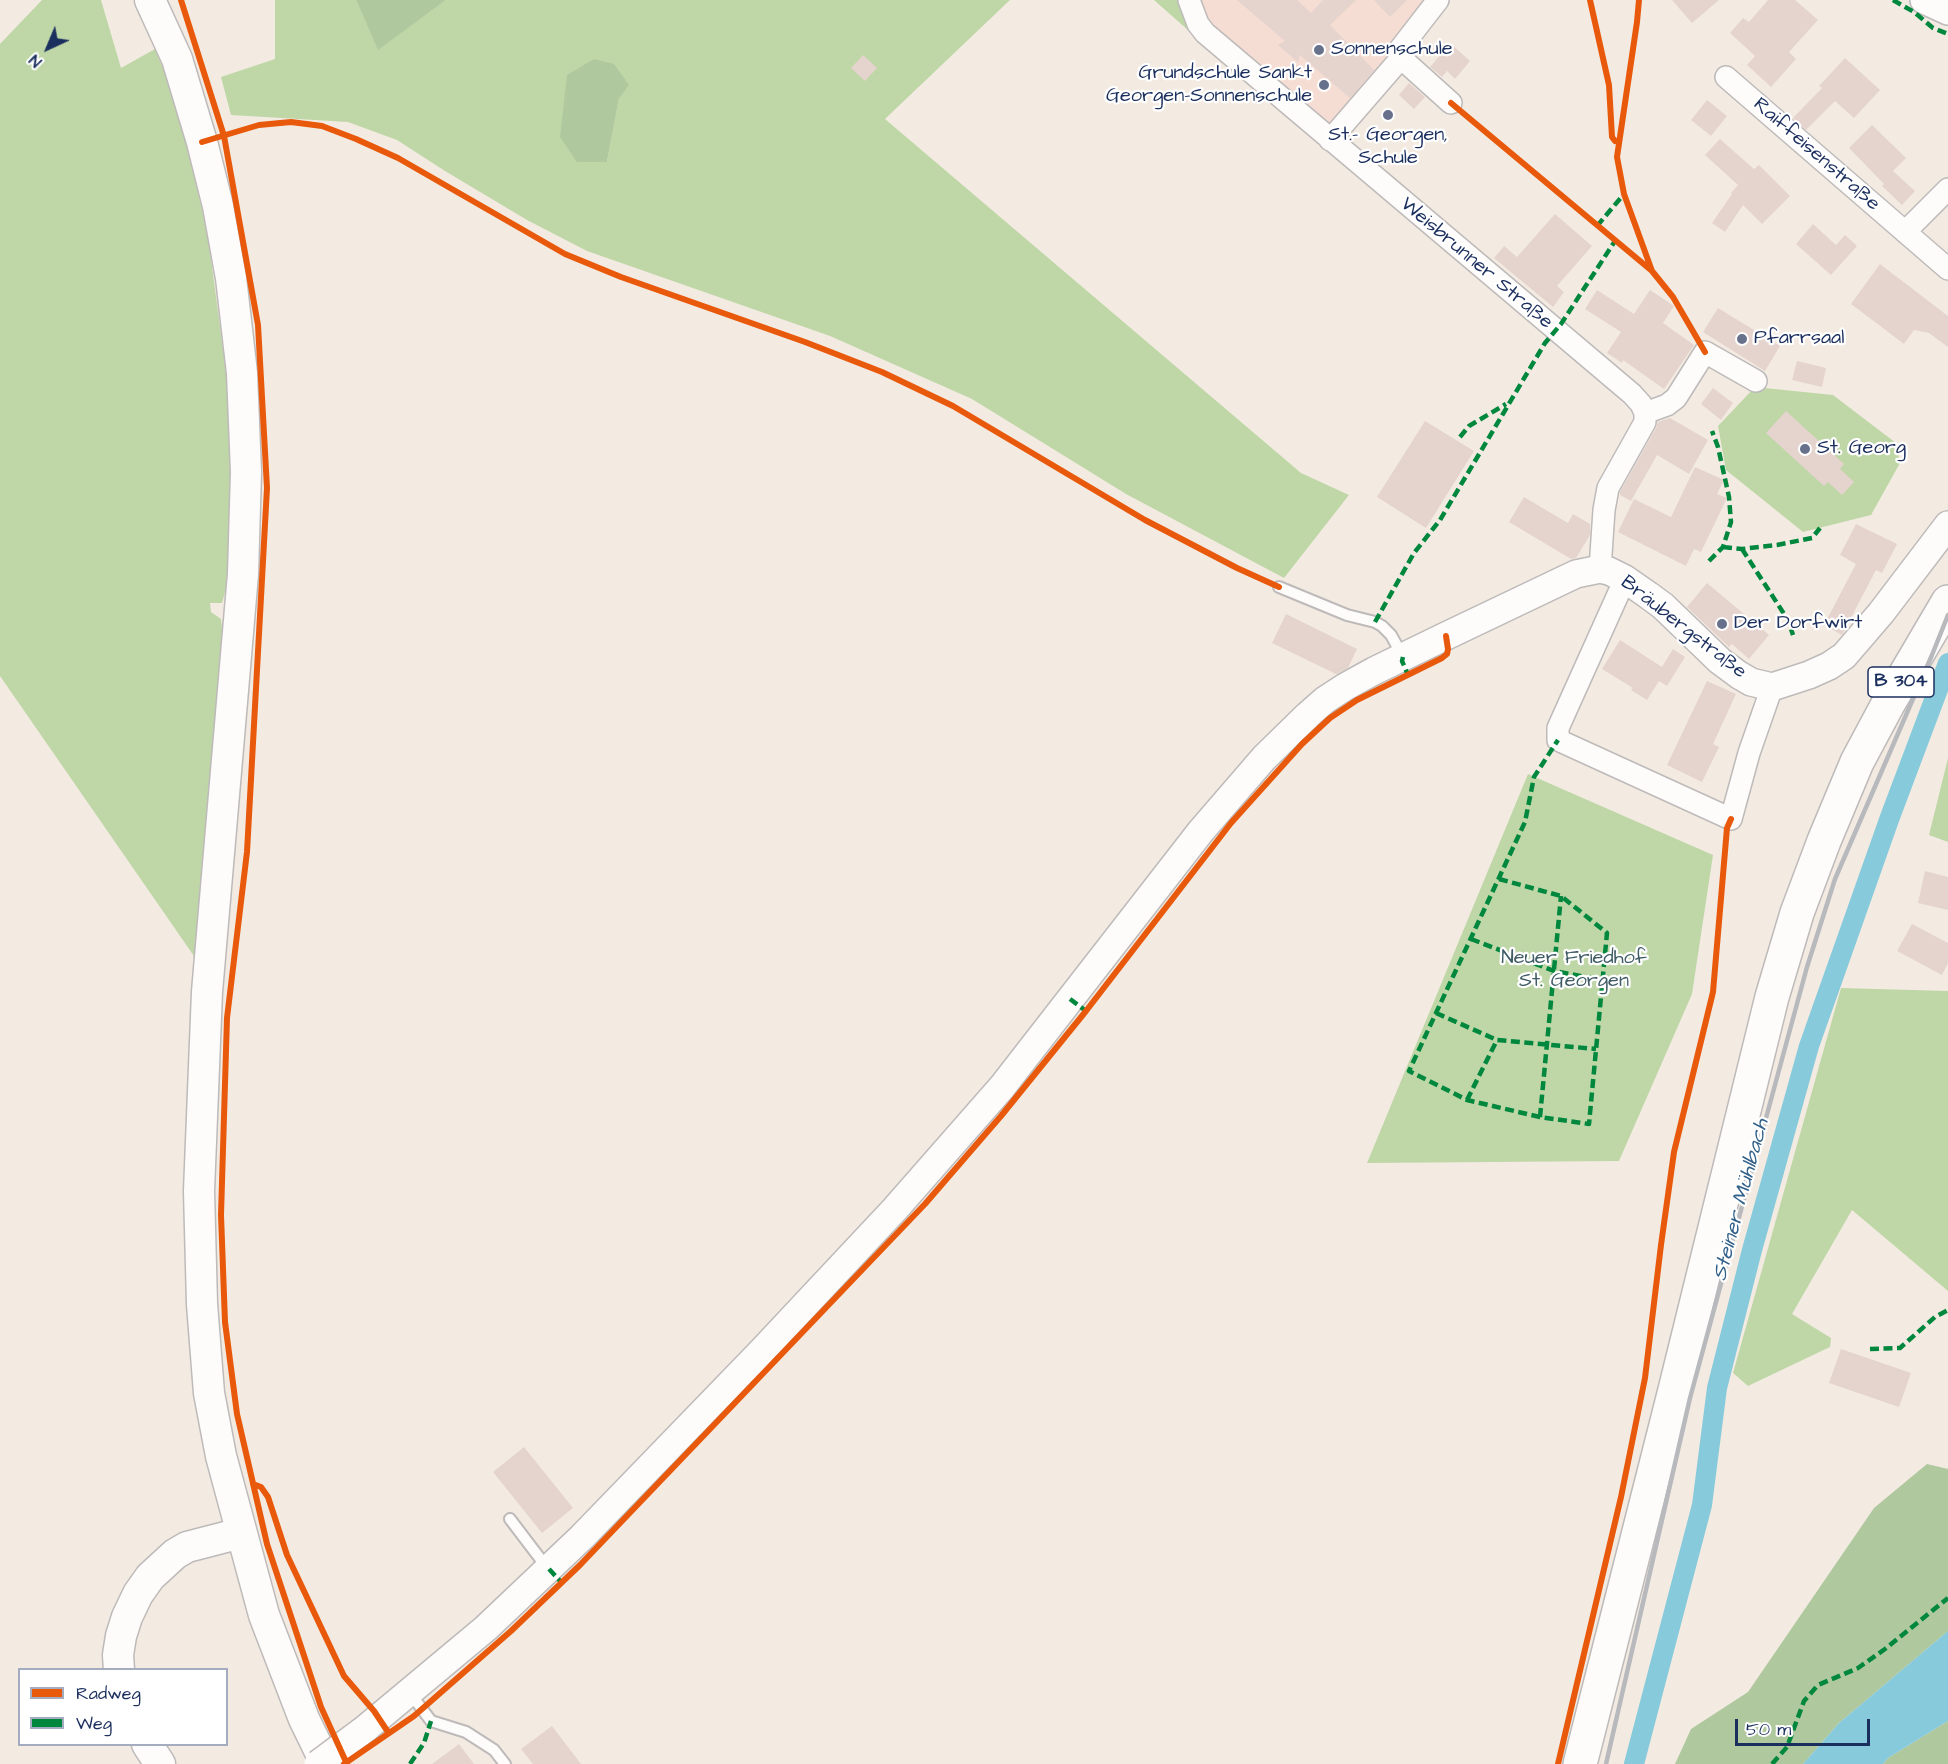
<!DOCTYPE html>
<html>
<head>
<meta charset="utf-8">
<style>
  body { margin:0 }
  #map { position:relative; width:1948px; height:1764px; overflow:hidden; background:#f3ebe2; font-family:"Architects Daughter",sans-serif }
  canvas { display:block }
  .legend { position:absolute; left:18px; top:1668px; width:210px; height:78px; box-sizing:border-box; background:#fff; border:2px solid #a4acbf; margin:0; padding:8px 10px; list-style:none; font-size:18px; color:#1b2f5e }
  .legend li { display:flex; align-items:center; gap:12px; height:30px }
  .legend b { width:30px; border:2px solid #a4acbf }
  .north { position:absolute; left:18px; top:18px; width:60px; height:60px; -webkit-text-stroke:4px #fff; paint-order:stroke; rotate:224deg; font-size:16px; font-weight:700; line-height:24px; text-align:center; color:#1b2f5e }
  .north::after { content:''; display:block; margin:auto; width:21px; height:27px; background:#1b2f5e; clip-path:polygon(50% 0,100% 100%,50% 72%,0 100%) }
  .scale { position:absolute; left:1735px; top:1719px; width:135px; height:27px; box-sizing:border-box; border:3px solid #1b2f5e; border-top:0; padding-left:8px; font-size:18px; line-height:21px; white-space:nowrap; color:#1b2f5e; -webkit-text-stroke:4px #fff; paint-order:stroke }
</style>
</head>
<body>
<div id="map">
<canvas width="1948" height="1764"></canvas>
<ul class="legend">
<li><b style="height:8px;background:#e8590c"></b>Radweg</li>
<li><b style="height:8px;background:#00873e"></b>Weg</li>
</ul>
<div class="north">N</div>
<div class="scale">50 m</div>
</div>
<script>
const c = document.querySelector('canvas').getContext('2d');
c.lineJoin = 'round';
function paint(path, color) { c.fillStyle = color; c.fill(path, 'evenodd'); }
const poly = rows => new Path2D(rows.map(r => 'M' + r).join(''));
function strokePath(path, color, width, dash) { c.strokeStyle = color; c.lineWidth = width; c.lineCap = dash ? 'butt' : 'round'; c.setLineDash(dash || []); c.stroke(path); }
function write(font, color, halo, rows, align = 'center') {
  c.font = font + ' "Architects Daughter",sans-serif'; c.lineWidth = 4.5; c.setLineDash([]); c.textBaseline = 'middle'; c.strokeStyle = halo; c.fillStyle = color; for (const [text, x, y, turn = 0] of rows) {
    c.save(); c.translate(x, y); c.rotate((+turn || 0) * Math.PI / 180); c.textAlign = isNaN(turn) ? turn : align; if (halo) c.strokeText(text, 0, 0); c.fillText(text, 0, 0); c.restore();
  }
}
const built = poly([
  [1200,0,1432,0,1337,139,1210,32]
]);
const green = poly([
  [42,0,101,0,121,68,155,49,168,81,190,157,208,236,227,380,231,504,231,571,222,603,210,603,211,612,221,619,223,636,196,959,0,676,0,44],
  [275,0,356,0,378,49,446,0,1010,0,885,119,1301,473,1349,495,1284,578,1126,494,972,399,830,336,587,251,527,220,445,171,397,140,348,122,231,115,221,77,275,59],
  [594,59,619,97,607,162],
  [1154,0,1185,0,1198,39],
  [1755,387,1833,395,1896,443,1900,463,1871,515,1803,532,1726,470,1718,426],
  [1948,758,1948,842,1929,835],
  [1528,774,1713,855,1692,994,1619,1161,1367,1163],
  [1841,988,1948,991,1948,1291,1852,1210,1792,1314,1831,1338,1830,1347,1748,1386,1733,1373]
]);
const forest = poly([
  [356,0,446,0,378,50],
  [594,59,614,64,629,85,619,98,607,162,577,162,560,137,567,75],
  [1927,1464,1948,1469,1948,1631,1839,1723,1803,1764,1675,1764,1691,1729,1748,1692,1874,1508],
  [1948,1721,1948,1764,1883,1764,1888,1758]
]);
const water = poly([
  [1948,1631,1948,1721,1888,1758,1883,1764,1803,1764,1839,1723]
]);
const canal = poly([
  [1634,1764,1702,1505,1717,1388,1752,1250,1809,1046,1890,817,1948,663]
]);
const building = poly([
  [1237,0,1297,0,1311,13,1323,0,1356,0,1330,25,1374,70,1350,98,1300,55,1298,62,1278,45,1285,41],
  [1374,0,1407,0,1390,17],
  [1672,0,1719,0,1692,23],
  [1768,0,1795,0,1818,20,1789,52,1796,59,1771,87,1747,65,1755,56,1730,33,1743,18,1749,22],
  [1450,43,1470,61,1455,79,1447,71,1442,77,1430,67],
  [863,55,877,68,865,81,851,68],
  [1845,58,1880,90,1854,118,1835,101,1806,130,1793,118,1822,88,1819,86],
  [1409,83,1425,97,1414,109,1399,95],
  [1707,100,1727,116,1711,136,1691,120],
  [1872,125,1906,158,1893,171,1915,191,1902,205,1882,186,1884,184,1849,148],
  [1720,139,1754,169,1759,165,1790,196,1762,224,1743,205,1725,232,1712,223,1732,194,1731,193,1738,185,1705,155],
  [1555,214,1592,246,1557,286,1564,292,1553,307,1494,258,1504,246,1517,257],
  [1813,224,1836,245,1845,235,1857,246,1831,275,1796,244],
  [1880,264,1948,316,1948,347,1929,333,1914,330,1904,344,1851,304],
  [1597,290,1634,314,1650,290,1674,306,1663,323,1694,345,1664,389,1623,360,1622,363,1607,353,1621,332,1585,309],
  [1718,308,1780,346,1765,371,1703,332],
  [1797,361,1826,368,1822,387,1792,380],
  [1713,388,1733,403,1721,420,1701,404],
  [1786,411,1844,464,1840,469,1854,482,1842,495,1828,482,1824,486,1766,433],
  [1670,418,1708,440,1689,474,1657,455,1631,501,1620,495,1620,492,1656,428,1658,422],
  [1425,421,1474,451,1426,528,1377,497],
  [1695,467,1724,480,1717,494,1727,498,1701,552,1694,549,1686,566,1618,532,1634,499,1671,517],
  [1524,497,1568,523,1573,514,1590,524,1590,535,1576,558,1571,559,1509,522],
  [1856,524,1897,544,1882,573,1876,570,1842,635,1824,625,1856,564,1840,555],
  [1707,583,1769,635,1749,659,1732,644,1729,647,1687,607],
  [1286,614,1357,649,1348,668,1336,674,1272,643],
  [1620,640,1662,667,1673,649,1685,657,1667,686,1659,681,1647,700,1631,690,1633,688,1602,669],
  [1707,681,1736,694,1713,744,1719,747,1702,782,1667,765],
  [1925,871,1948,877,1948,910,1918,903],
  [1912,924,1948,943,1948,963,1942,975,1897,951],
  [1841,1349,1911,1373,1899,1407,1829,1383],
  [524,1447,573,1508,542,1533,493,1472],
  [552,1726,581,1764,533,1764,521,1749],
  [459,1744,474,1764,432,1764]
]);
const service = poly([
  [1279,587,1347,615,1375,622,1382,626,1391,635,1402,655],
  [510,1519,548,1569],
  [410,1693,431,1721,466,1732,494,1750,505,1764]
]);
const minor = poly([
  [1189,0,1198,24,1205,33,1632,394,1641,404,1645,413,1645,422,1608,488,1604,510,1600,569],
  [1401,58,1451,103],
  [1726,77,1948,269],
  [1330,140,1401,58,1400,49,1438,0],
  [1905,232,1948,189],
  [1645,413,1667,405,1676,398,1705,352,1756,381],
  [1625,579,1558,728,1558,740,1731,819,1749,753,1772,687]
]);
const tertiary = poly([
  [1924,0,1948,11],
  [365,1729,486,1628,582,1537,762,1351,895,1209,1002,1087,1201,831,1264,758,1308,715,1325,700,1345,687,1374,671,1446,636,1576,574,1600,569,1609,571,1625,579,1648,595,1663,606,1720,661,1739,675,1751,682,1772,687,1809,675,1829,666,1844,656,1881,613,1948,525]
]);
const secondary = poly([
  [150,0,177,59,202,142,218,206,231,278,242,373,246,472,243,574,207,992,199,1191,202,1304,209,1393,221,1456,264,1615,304,1719,326,1764],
  [119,1670,118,1655,121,1636,127,1617,138,1594,150,1577,175,1554,187,1547,241,1533],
  [147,1744,160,1764]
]);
const primary = poly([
  [1580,1764,1675,1390,1772,997,1797,913,1824,841,1857,762,1888,704,1948,602]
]);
const rail = poly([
  [1606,1764,1690,1398,1807,967,1835,879,1932,655,1948,615]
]);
const tertiaryBridge = poly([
  [318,1764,365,1729]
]);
const quiet = poly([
  [1893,0,1914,12,1933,28,1948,34],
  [1597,226,1624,194],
  [1460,437,1469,426,1506,404],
  [1723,547,1742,549,1777,545,1812,538,1820,528],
  [1742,549,1788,620,1793,635],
  [1709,561,1723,547,1731,522,1729,497,1718,447,1712,431],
  [1375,622,1414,553,1440,520,1545,343,1561,324,1615,241],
  [1403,657,1402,661,1408,675],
  [1499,879,1561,896,1607,933,1589,1124,1540,1117,1467,1100,1409,1071,1525,822,1534,777,1558,740],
  [1471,939,1554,971,1602,980],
  [1070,999,1086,1011],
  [1436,1013,1497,1040],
  [1467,1100,1497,1040,1596,1049],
  [1540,1117,1561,896],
  [1870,1349,1900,1348,1935,1317,1948,1310],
  [549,1569,562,1583],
  [410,1764,424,1743,431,1721],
  [1772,1764,1787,1747,1804,1701,1818,1685,1858,1668,1885,1649,1948,1598]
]);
const cycleway = poly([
  [181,0,224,136,258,325,267,488,247,852,227,1018,221,1215,225,1322,237,1414,267,1544,321,1707,347,1764],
  [1590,0,1609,85,1612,137,1615,141],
  [1639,0,1637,22,1617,157,1624,194,1652,271],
  [1451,103,1652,271,1673,297,1705,352],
  [202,142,259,125,291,122,322,126,356,139,398,158,565,254,621,277,805,342,882,372,953,406,1145,520,1237,568,1279,587],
  [253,1484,261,1487,268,1497,287,1555,344,1676,374,1711,388,1732],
  [344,1764,414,1716,511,1631,580,1565,925,1204,1001,1116,1086,1011,1231,823,1302,744,1330,718,1357,700,1442,658,1447,654,1448,649,1446,636],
  [1558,1764,1621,1497,1645,1378,1661,1245,1674,1152,1713,992,1727,828,1731,819]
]);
const markers = [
  [1319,50,6,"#67718c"],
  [1324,85,6,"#67718c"],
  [1388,115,6,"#67718c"],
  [1742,339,6,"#67718c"],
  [1805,449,6,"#67718c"],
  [1722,624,6,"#67718c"]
];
const shields = [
  [1901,682,66]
];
const shieldNames = [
  ["B 304",1901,682]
];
const poiNames = [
  ["Sonnenschule",1331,50],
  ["Grundschule Sankt",1312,74,"right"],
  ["Georgen-Sonnenschule",1312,97,"right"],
  ["St.- Georgen,",1388,136,"center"],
  ["Schule",1388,159,"center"],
  ["Pfarrsaal",1754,339],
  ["St. Georg",1817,449],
  ["Der Dorfwirt",1734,624]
];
const streetNames = [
  ["Raiffeisenstraße",1816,155,41],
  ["Weisbrunner Straße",1476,264,40],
  ["Bräubergstraße",1683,628,38]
];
const parkNames = [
  ["Neuer Friedhof",1574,959],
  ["St. Georgen",1574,982]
];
const waterNames = [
  ["Steiner Mühlbach",1742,1200,-75]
];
paint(built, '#f5ddd3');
paint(green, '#bfd7a7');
paint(forest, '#afc89e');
paint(water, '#87cadb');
strokePath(canal, '#87cadb', 20);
paint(building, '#e5d3ce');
strokePath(service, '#bdbab9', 14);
strokePath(minor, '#bdbab9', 24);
strokePath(tertiary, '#bdbab9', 30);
strokePath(secondary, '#bdbab9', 33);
strokePath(primary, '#bdbab9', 36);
strokePath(service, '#fdfcfb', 10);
strokePath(minor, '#fdfcfb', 21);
strokePath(tertiary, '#fdfcfb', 27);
strokePath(secondary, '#fdfcfb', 30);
strokePath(primary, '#fdfcfb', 33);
strokePath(rail, '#b8b9bd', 4.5);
strokePath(tertiaryBridge, '#bdbab9', 30, []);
strokePath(tertiaryBridge, '#fdfcfb', 27);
strokePath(quiet, '#00873e', 4.5, [9, 4.5]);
strokePath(cycleway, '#e8590c', 6);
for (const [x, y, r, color] of markers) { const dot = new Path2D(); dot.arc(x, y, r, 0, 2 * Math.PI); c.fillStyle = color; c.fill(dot); strokePath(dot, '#fff', 2); }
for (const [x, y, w] of shields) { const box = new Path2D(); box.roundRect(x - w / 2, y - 15, w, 30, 4.5); c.fillStyle = '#fff'; c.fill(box); strokePath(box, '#1b2f5e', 1.5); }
write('bold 18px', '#1b2f5e', null, shieldNames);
write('20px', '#1b2f5e', '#fff', poiNames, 'left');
write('20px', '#1b2f5e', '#fff', streetNames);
write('20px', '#405c65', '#fff', parkNames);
write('italic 21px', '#316089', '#fff', waterNames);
</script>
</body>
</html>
